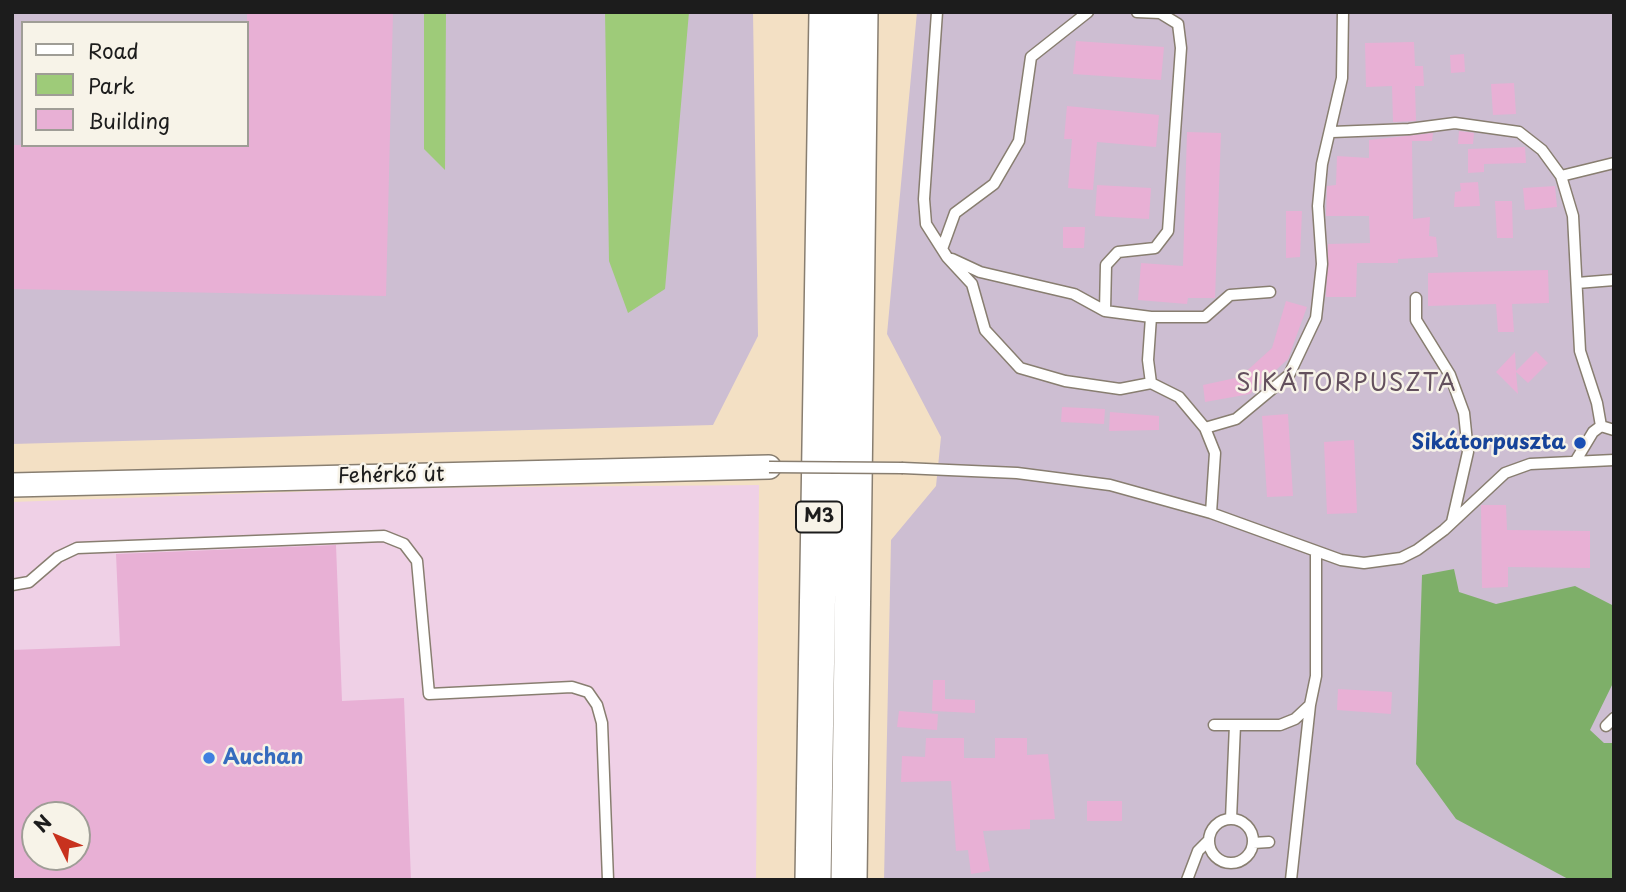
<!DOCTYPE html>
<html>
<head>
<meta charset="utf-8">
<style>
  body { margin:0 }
  #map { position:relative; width:1626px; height:892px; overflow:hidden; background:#f3e0c4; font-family:"Playpen Sans",sans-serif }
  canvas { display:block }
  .frame { position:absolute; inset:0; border:14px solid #1c1c1c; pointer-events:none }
  .legend { position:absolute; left:21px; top:21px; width:228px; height:126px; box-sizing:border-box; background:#f7f3e8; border:2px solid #9f9d96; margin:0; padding:9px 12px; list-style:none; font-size:21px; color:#1c1c1c }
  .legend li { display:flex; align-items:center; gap:14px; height:35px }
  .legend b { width:35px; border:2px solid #9f9d96 }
  .north { position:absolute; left:21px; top:801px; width:70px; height:70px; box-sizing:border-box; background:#f7f3e8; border:2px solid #9f9d96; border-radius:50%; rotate:313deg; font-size:19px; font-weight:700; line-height:28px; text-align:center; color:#1c1c1c }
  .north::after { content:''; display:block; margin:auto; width:24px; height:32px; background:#c8321e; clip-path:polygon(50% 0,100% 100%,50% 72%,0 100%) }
</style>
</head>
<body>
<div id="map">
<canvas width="1626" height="892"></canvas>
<div class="frame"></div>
<ul class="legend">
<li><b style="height:9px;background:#fff"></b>Road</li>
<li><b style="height:19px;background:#9ecb79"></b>Park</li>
<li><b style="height:19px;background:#e8b0d5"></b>Building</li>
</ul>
<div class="north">N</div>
</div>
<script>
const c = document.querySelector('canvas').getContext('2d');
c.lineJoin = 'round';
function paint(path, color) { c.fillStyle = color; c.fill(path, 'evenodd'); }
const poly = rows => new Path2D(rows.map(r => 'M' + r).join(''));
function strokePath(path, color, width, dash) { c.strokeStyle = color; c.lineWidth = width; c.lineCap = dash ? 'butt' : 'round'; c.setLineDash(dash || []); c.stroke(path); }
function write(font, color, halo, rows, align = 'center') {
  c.font = font + ' "Playpen Sans",sans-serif'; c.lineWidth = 5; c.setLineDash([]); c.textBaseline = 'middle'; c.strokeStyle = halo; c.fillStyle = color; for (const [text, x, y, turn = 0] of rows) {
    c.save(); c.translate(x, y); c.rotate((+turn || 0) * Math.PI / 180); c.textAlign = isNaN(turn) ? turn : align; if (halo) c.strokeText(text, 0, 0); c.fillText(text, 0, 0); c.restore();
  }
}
const built = poly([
  [759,485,756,880,12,880,12,502,402,488],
  [35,815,77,815,77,857,35,857]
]);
const industrial = poly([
  [12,12,753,12,758,336,713,425,12,444],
  [23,23,247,23,247,145,23,145],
  [917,12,1614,12,1614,880,884,880,891,540,936,486,941,437,887,334]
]);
const green = poly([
  [424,12,446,12,445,170,424,149],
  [605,12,689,12,665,289,628,313,609,261]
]);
const forest = poly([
  [1454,569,1459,592,1496,604,1575,586,1614,606,1614,681,1590,730,1604,743,1614,743,1614,880,1570,880,1456,819,1416,764,1422,575]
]);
const building = poly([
  [247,12,393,12,386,296,12,289,12,145,247,145],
  [1076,41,1164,47,1161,80,1073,74],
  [1414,42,1415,66,1423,66,1424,86,1415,86,1416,121,1393,122,1392,86,1366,87,1365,43],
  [1464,54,1465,72,1451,73,1450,55],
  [1514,83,1516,114,1493,115,1491,84],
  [1067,106,1159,115,1156,147,1097,142,1093,190,1068,188,1072,139,1064,139],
  [1459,131,1474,133,1473,144,1458,144],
  [1187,132,1221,133,1215,298,1188,298,1187,304,1138,300,1141,263,1183,266],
  [1433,133,1432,141,1412,141,1413,219,1430,217,1429,236,1436,237,1438,257,1398,259,1398,263,1357,263,1356,297,1326,297,1328,244,1370,243,1369,216,1326,216,1327,186,1336,185,1337,156,1369,158,1369,140],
  [1525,147,1526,163,1484,164,1484,172,1468,173,1468,149],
  [1478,182,1480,206,1454,207,1455,192,1461,191,1460,183],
  [1097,185,1151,188,1149,219,1095,216],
  [1555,186,1557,207,1525,210,1523,188],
  [1495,201,1512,201,1513,238,1497,238],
  [1286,211,1302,211,1300,257,1286,258],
  [1063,227,1085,227,1084,248,1063,248],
  [1548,270,1549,303,1512,304,1514,332,1498,332,1496,304,1428,306,1428,273],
  [1286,301,1307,307,1288,359,1250,394,1205,402,1203,385,1240,377,1272,348],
  [1536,351,1548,363,1528,383,1516,372,1518,394,1496,372,1515,352,1516,371],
  [1062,407,1105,409,1104,424,1061,422],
  [1110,412,1159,416,1159,430,1109,431],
  [1288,414,1293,496,1267,497,1262,416],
  [1354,440,1357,513,1327,514,1324,442],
  [1481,505,1506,505,1507,530,1590,531,1590,568,1508,567,1508,587,1482,588],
  [336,545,342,701,404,698,411,880,12,880,12,650,120,646,116,554],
  [35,815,77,815,77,857,35,857],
  [933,680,945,680,945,699,975,700,975,713,932,711],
  [1338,689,1392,692,1391,714,1337,710],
  [899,711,938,714,937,730,897,727],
  [926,738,964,738,964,758,995,758,995,738,1027,738,1027,755,1048,754,1055,819,1030,820,1030,829,983,831,990,871,971,874,968,850,956,851,951,781,901,782,902,756,925,757],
  [1087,801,1122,801,1122,821,1087,821]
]);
const service = poly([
  [937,12,924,199,926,224,947,257,972,284,985,330,1020,368,1065,381,1120,389,1151,383],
  [1332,132,1409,129,1455,123,1519,132,1542,150,1561,176,1573,216,1580,351,1597,403,1601,426],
  [1561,176,1614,163],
  [942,249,955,213,994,184,1019,141,1031,57,1088,12],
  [952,259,980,272,1074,294,1105,311,1151,317],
  [1577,283,1614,280],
  [1416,298,1416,320,1450,375,1464,413,1468,452,1452,522],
  [1105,311,1106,265,1118,252,1155,248,1168,231,1181,48,1178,24,1160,13,1137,12],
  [1205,428,1179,397,1151,383,1148,360,1151,317,1205,317,1230,295,1270,292],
  [1575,462,1593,432,1601,426,1614,430],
  [903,468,1017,473,1110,485,1211,513,1341,560,1364,563,1401,558,1417,550,1444,530,1505,473,1530,464,1614,460],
  [1211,513,1215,453,1205,428,1236,419,1289,375,1316,318,1322,264,1318,206,1322,164,1342,78,1343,12],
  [12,585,29,582,58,557,77,548,384,536,404,544,417,561,429,694,572,687,588,692,597,705,602,723,608,880],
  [1214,725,1280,725,1295,719,1310,705,1316,676,1316,552],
  [1606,726,1614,718],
  '1209 841a22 22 0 1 1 44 0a22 22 0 1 1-44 0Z',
  [1231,819,1235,725],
  [1253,843,1269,842],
  [1187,880,1198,851,1209,840],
  [1291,880,1310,705]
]);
const tertiary = poly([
  [12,485,769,467]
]);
const motorway = poly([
  [813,880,827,12],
  [849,880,860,12]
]);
const serviceBridge = poly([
  [769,467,903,468]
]);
const markers = [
  [1580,443,7,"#1a4fb4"],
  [209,758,7,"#3f7fe0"]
];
const shields = [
  [819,517,46]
];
const shieldNames = [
  ["M3",819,517]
];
const transitNames = [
  ["Sikátorpuszta",1566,443]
];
const streetNames = [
  ["Fehérkő út",391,476,-1]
];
const shopNames = [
  ["Auchan",223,758]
];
const neighbourhoodNames = [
  ["SIKÁTORPUSZTA",1347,385]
];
paint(built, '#efd0e6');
paint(industrial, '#cdbed2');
paint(green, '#9ecb79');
paint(forest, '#7eaf69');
paint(building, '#e8b0d5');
strokePath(service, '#887e70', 13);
strokePath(tertiary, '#887e70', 26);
strokePath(motorway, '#887e70', 38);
strokePath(service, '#fff', 10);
strokePath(tertiary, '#fff', 23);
strokePath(motorway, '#fff', 35);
strokePath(serviceBridge, '#887e70', 13, []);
strokePath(serviceBridge, '#fff', 10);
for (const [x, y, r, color] of markers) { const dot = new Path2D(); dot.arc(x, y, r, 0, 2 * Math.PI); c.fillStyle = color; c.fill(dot); strokePath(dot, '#f7f3e8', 2.5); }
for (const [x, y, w] of shields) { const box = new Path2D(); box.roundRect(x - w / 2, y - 15.5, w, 31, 5); c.fillStyle = '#f7f3e8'; c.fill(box); strokePath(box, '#1c1c1c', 2); }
write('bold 19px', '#1c1c1c', null, shieldNames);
write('bold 21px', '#164399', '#f7f3e8', transitNames, 'right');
write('21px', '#1c1c1c', '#f7f3e8', streetNames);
write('bold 21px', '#366cbe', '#f7f3e8', shopNames, 'left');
c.letterSpacing = '2px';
write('23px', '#63505d', '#f7f3e8', neighbourhoodNames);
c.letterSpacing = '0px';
</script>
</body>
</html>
